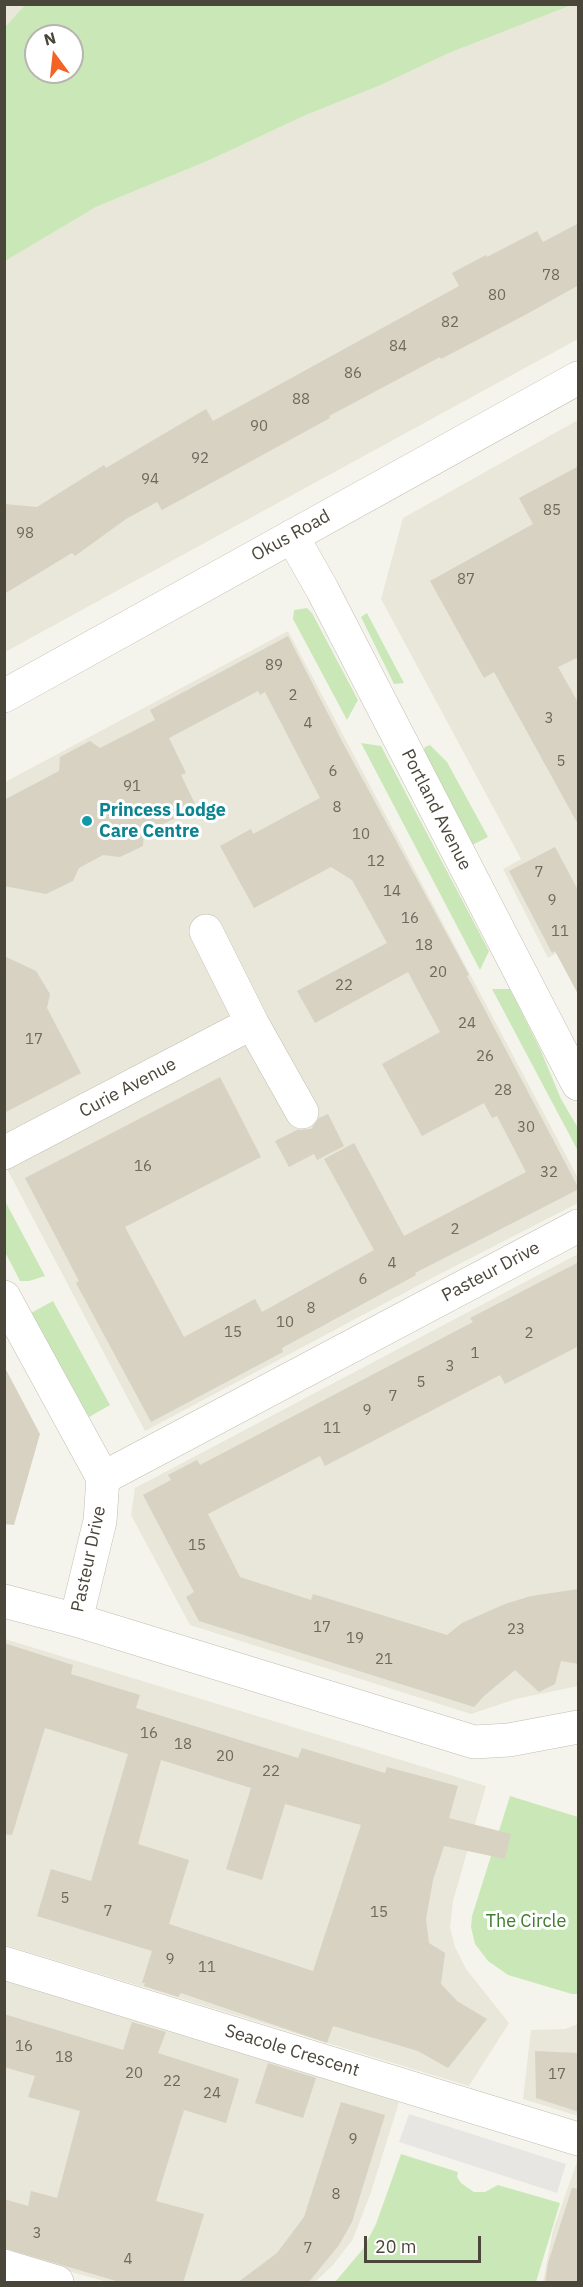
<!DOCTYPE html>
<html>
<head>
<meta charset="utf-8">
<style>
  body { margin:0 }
  #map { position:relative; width:583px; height:2287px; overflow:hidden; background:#f5f4ec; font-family:"IBM Plex Sans",sans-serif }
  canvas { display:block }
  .frame { position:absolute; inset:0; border:6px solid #4a463a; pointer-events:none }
  .north { position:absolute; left:24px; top:24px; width:60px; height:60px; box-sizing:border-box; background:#fff; border:2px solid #b7b5b0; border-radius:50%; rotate:345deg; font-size:16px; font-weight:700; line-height:24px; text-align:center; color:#4a463a }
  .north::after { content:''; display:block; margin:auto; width:21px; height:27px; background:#f36326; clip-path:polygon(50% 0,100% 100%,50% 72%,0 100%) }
  .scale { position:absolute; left:364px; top:2236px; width:117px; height:27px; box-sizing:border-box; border:3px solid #4a463a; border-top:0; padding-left:8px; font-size:18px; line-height:21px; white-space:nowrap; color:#4a463a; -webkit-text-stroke:4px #fff; paint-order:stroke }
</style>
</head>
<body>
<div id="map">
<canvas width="583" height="2287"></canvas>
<div class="frame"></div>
<div class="north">N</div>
<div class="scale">20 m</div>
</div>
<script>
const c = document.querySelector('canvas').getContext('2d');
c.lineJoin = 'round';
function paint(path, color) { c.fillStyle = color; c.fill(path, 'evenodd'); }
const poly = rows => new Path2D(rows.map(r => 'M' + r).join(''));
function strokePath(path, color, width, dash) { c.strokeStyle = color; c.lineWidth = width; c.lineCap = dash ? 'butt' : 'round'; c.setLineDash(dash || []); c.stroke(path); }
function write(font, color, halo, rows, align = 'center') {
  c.font = font + ' "IBM Plex Sans",sans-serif'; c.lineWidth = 6; c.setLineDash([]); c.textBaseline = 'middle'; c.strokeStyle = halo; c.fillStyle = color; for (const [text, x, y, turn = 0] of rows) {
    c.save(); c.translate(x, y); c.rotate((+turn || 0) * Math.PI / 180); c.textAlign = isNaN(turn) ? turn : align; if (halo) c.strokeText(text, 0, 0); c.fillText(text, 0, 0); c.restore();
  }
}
const residential = poly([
  [5,5,25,5,5,27],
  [572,5,578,5,578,339,5,652,4,261,96,207,212,159,306,115,381,85,449,53],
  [578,420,578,941,548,958,503,869,521,859,381,599,403,518],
  [288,631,578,1178,578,1203,436,1276,145,1431,5,1165,5,782],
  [578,1254,578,1686,516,1699,471,1714,190,1625,131,1515,135,1488],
  [5,1639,486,1786,453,1901,450,1928,455,1947,466,1969,509,2023,469,2086,5,1945],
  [4,1978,399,2102,371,2192,353,2239,333,2265,315,2282,107,2282,5,2253],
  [578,2024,578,2116,523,2099,531,2030,565,2029],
  [578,2159,578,2282,543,2282,553,2230]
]);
const green = poly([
  [25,5,25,4,572,5,449,53,381,85,306,115,212,159,96,207,5,261,5,27],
  [36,36,72,36,72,72,36,72],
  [307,608,312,613,358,700,347,720,293,619,294,610],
  [367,613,404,683,394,684,361,617],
  [361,743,381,746,489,951,480,970],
  [430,745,447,762,488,837,472,845,423,751,425,747],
  [492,989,510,989,541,1051,561,1099,578,1128,578,1151],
  [5,1201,45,1276,29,1281,20,1281,5,1252],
  [53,1301,110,1405,89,1417,31,1313],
  [510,1796,578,1817,578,1994,572,1994,508,1975,488,1961,475,1944,471,1927,472,1916],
  [401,2154,458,2172,457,2177,461,2183,474,2192,485,2192,498,2185,560,2203,536,2282,335,2282,363,2249,376,2224]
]);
const parking = poly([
  [409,2114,566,2164,557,2193,399,2142]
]);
const building = poly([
  [579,223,579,285,525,315,441,359,440,357,329,416,330,418,162,510,157,502,126,519,75,556,72,553,4,594,4,504,37,507,104,465,106,468,206,409,213,421,459,286,452,273,486,255,487,257,537,231,543,242],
  [579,466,579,657,558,667,579,704,579,826,494,672,484,678,430,581,533,524,519,498],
  [288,636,344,745,469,975,467,976,579,1189,415,1273,416,1275,282,1348,283,1352,151,1422,76,1283,79,1281,25,1178,220,1077,261,1157,125,1227,184,1337,255,1299,262,1312,374,1250,324,1159,354,1143,404,1236,526,1172,497,1116,492,1118,484,1103,422,1136,382,1064,440,1032,408,972,315,1023,297,991,387,943,352,880,331,867,254,908,220,846,251,829,253,834,320,798,265,692,260,695,258,691,169,738,186,773,181,775,197,808,144,833,143,846,120,857,103,855,79,868,73,881,46,894,4,886,4,800,59,771,60,757,90,741,100,748,155,720,150,710],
  [555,847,579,892,579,996,555,951,552,953,509,871],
  [4,956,36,971,50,994,47,1008,81,1073,4,1113],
  [328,1114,344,1146,317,1160,314,1154,289,1167,275,1141,297,1130,311,1129,319,1118],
  [579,1262,579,1346,505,1384,500,1375,325,1466,320,1456,208,1514,240,1577,311,1600,313,1594,447,1635,462,1623,505,1604,531,1596,579,1589,579,1664,561,1661,555,1684,539,1692,515,1670,484,1696,474,1707,199,1621,186,1597,194,1592,143,1495,171,1480,168,1475,197,1460,200,1465,473,1322,470,1318],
  [4,1366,40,1434,14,1525,4,1524],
  [4,1643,73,1665,71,1674,140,1695,136,1708,298,1758,302,1748,385,1773,387,1767,458,1786,449,1818,511,1834,505,1859,444,1846,433,1880,426,1919,429,1943,445,1953,441,1984,457,2001,487,2019,448,2068,418,2051,333,2026,327,2043,181,1993,178,1997,144,1986,145,1983,142,1983,152,1951,37,1916,51,1869,91,1881,128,1754,45,1728,12,1835,4,1834],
  [161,1760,251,1788,226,1869,262,1880,285,1804,361,1825,313,1971,169,1924,189,1860,138,1844],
  [4,2014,123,2050,132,2022,166,2032,158,2053,239,2079,226,2123,184,2110,156,2201,204,2214,183,2283,123,2283,4,2248,4,2199,28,2206,31,2191,57,2198,80,2111,28,2097,35,2076,4,2067],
  [535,2051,579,2053,579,2112,536,2098],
  [268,2063,316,2078,303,2118,255,2103],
  [341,2102,385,2115,352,2222,339,2245,308,2283,237,2283,277,2253,304,2217],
  [572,2188,579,2189,579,2283,545,2283,548,2263]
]);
const minor = poly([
  [292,536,322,589,578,1084],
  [4,696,578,378],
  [206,931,252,1023],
  [4,1153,252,1023,302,1112],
  [4,1297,103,1478],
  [103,1478,100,1521,76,1620,474,1742,509,1740,578,1727],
  [103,1478,578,1226],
  [4,1601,76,1620],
  [4,1963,578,2139],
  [4,2266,57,2282]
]);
const markers = [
  [87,821,6,"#0f9aa8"]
];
const numberNames = [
  ["78",551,276],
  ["80",497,296],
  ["82",450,323],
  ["84",398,347],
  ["86",353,374],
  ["88",301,400],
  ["90",259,427],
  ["92",200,459],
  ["94",150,480],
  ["85",552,511],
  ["98",25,534],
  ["87",466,580],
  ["89",274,666],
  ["2",293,696],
  ["3",549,719],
  ["4",308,724],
  ["5",561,762],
  ["6",333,772],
  ["91",132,787],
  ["8",337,808],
  ["10",361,835],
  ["12",376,862],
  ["7",539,873],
  ["14",392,892],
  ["9",552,901],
  ["16",410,919],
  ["11",560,932],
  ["18",424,946],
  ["20",438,973],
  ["22",344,986],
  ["24",467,1024],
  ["17",34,1040],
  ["26",485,1057],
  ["28",503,1091],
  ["30",526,1128],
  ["16",143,1167],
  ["32",549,1173],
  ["2",455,1230],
  ["4",392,1264],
  ["6",363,1280],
  ["8",311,1309],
  ["10",285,1323],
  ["15",233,1333],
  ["2",529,1334],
  ["1",475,1354],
  ["3",450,1367],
  ["5",421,1383],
  ["7",393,1397],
  ["9",367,1411],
  ["11",332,1429],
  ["15",197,1546],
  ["17",322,1628],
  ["23",516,1630],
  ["19",355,1639],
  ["21",384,1660],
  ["16",149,1734],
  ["18",183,1745],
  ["20",225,1757],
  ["22",271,1772],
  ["5",65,1899],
  ["7",108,1912],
  ["15",379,1913],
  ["9",170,1960],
  ["11",207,1968],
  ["16",24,2047],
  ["18",64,2058],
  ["20",134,2074],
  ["17",557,2075],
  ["22",172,2082],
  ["24",212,2094],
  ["9",353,2140],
  ["8",336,2195],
  ["3",37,2234],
  ["7",308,2249],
  ["4",128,2260]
];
const streetNames = [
  ["Okus Road",291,536,-29],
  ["Portland Avenue",436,810,63],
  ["Curie Avenue",128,1088,-28],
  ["Pasteur Drive",491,1272,-28],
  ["Pasteur Drive",89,1559,-78],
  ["Seacole Crescent",292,2051,17]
];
const cultureNames = [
  ["Princess Lodge",99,811],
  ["Care Centre",99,832]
];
const parkNames = [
  ["The Circle",526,1922]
];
paint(residential, '#e9e7da');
paint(green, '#cae8b7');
paint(parking, '#e8e6e3');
paint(building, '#d7d2c2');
strokePath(minor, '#c1bdaf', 34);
strokePath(minor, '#fff', 33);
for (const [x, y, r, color] of markers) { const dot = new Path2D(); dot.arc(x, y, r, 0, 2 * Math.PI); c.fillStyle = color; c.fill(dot); strokePath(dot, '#fff', 2); }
write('15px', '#6d695c', null, numberNames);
write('18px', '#4a463a', '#fff', streetNames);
write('bold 18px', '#0d838f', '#fff', cultureNames, 'left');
write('18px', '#3f7b2d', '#fff', parkNames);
</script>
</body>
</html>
